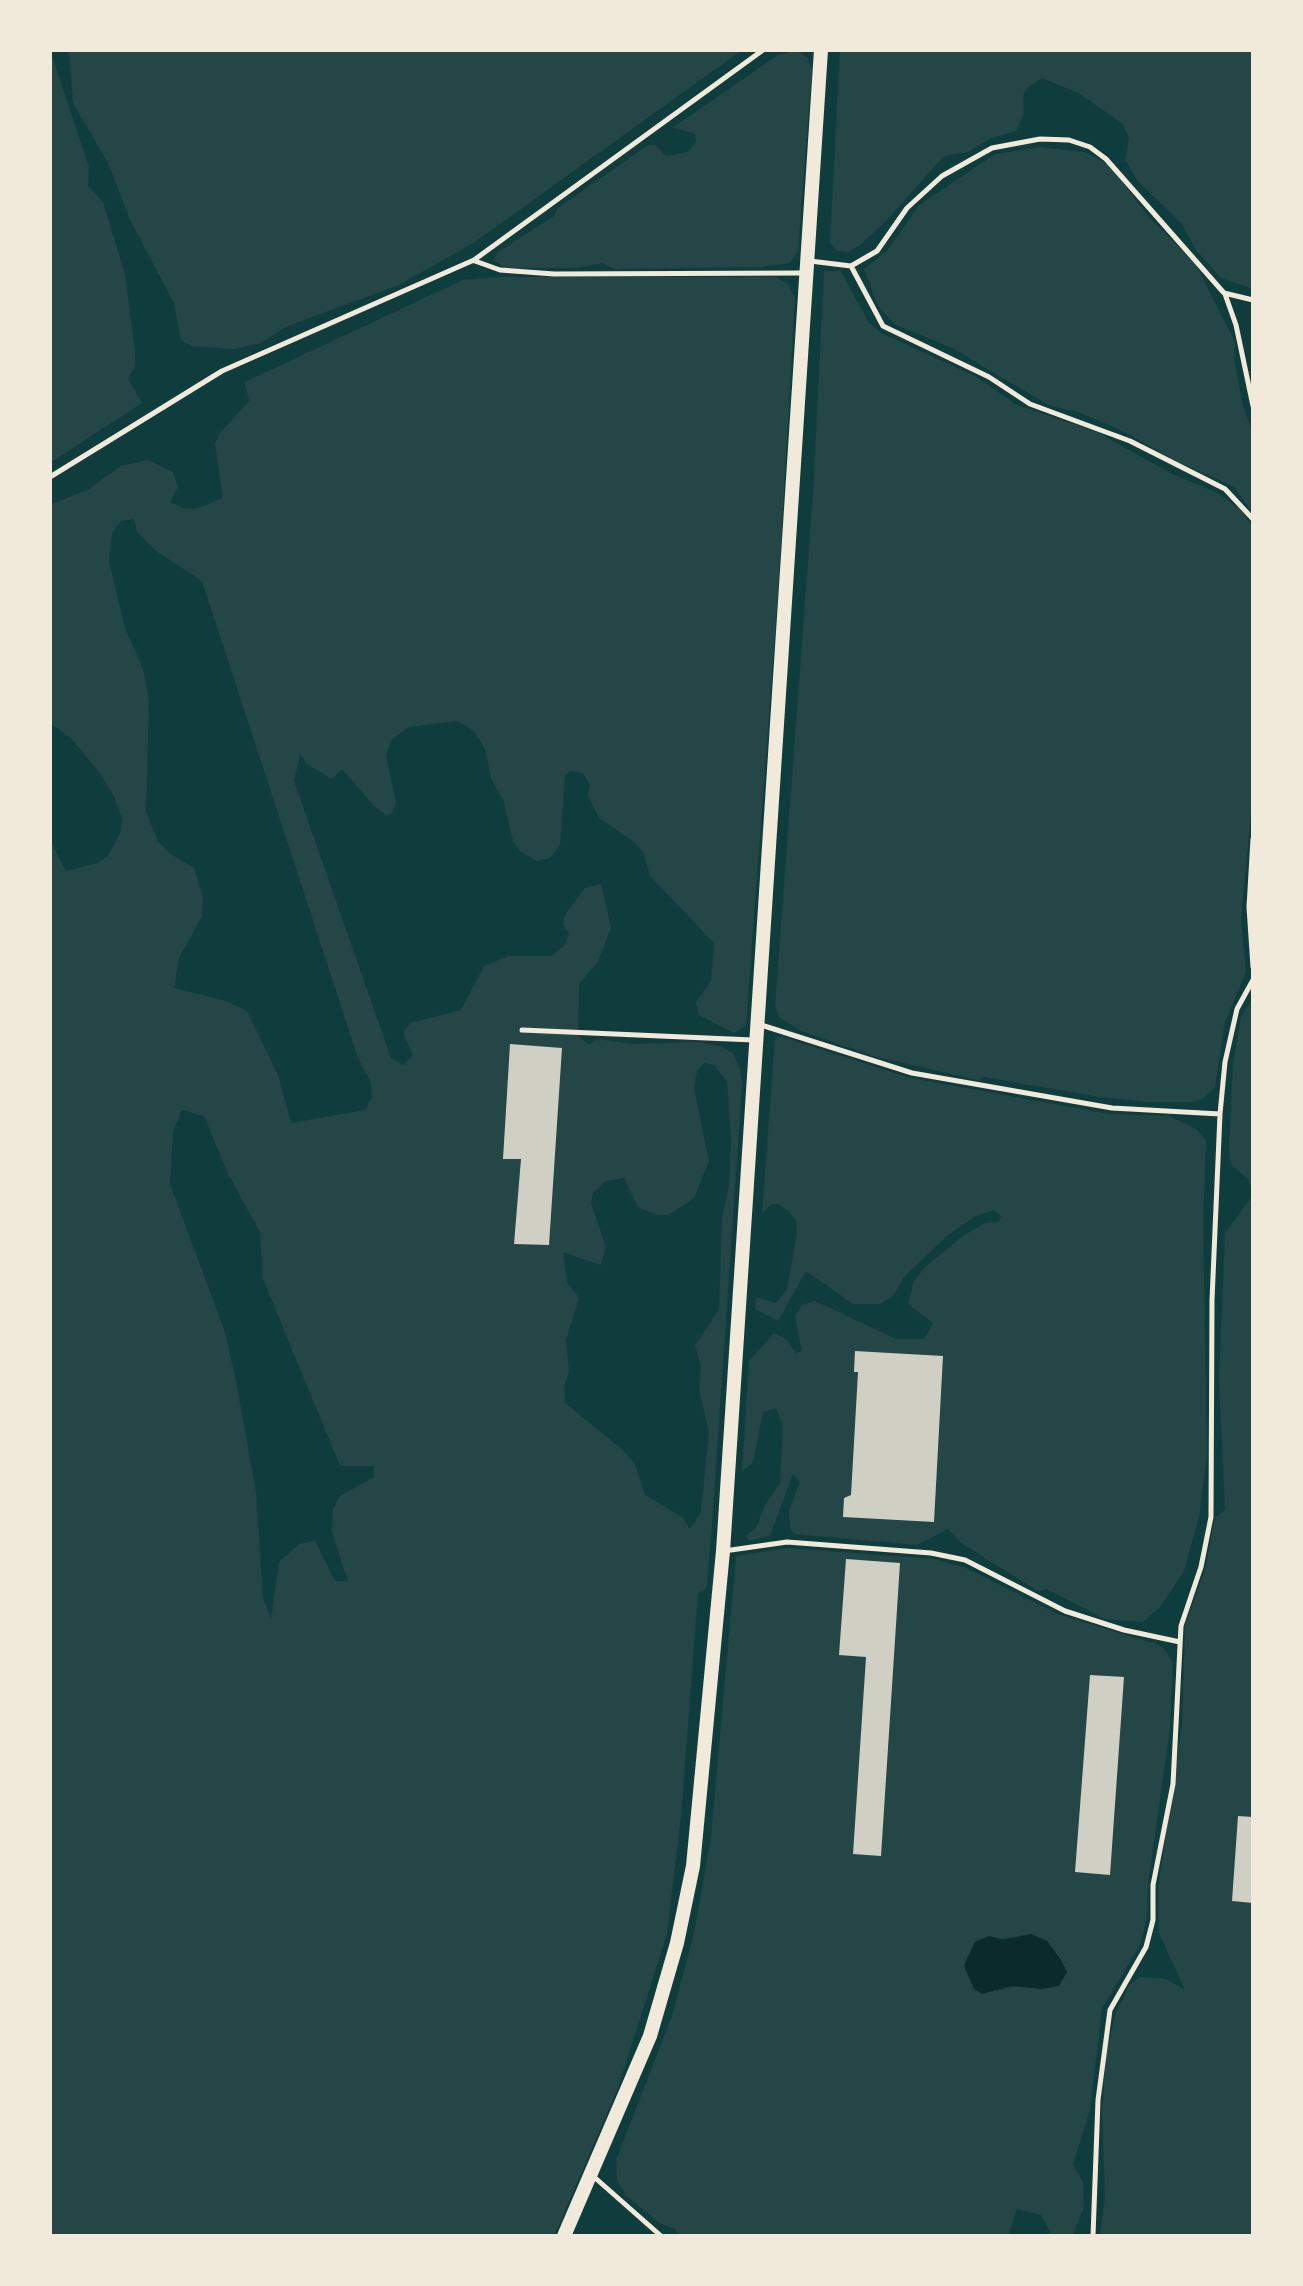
<!DOCTYPE html>
<html>
<head>
<meta charset="utf-8">
<style>
  body { margin:0 }
  #map { position:relative; width:1303px; height:2286px; overflow:hidden; background:#0f3d3e; font-family:Montserrat,sans-serif }
  canvas { display:block }
  .frame { position:absolute; inset:0; border:52px solid #f1e9da; pointer-events:none }
</style>
</head>
<body>
<div id="map">
<canvas width="1303" height="2286"></canvas>
<div class="frame"></div>
</div>
<script>
const c = document.querySelector('canvas').getContext('2d');
c.lineJoin = 'round';
function paint(path, color) { c.fillStyle = color; c.fill(path, 'evenodd'); }
const poly = rows => new Path2D(rows.map(r => 'M' + r).join(''));
function strokePath(path, color, width, dash) { c.strokeStyle = color; c.lineWidth = width; c.lineCap = dash ? 'butt' : 'round'; c.setLineDash(dash || []); c.stroke(path); }
const green = poly([
  [50,50,89,167,88,186,103,202,125,274,135,351,135,366,128,379,142,403,50,463],
  [69,50,742,50,475,242,399,285,285,327,261,343,234,349,192,346,181,340,174,303,131,222,108,163,73,103],
  [796,50,808,58,812,69,798,251,790,263,761,267,615,269,602,263,577,268,504,268,494,260,498,252,554,216,558,208,648,145,655,145,666,156,688,152,696,142,695,133,672,128,778,55],
  [840,50,1253,50,1253,289,1221,278,1196,250,1182,224,1137,180,1125,160,1129,138,1122,123,1078,93,1042,78,1027,88,1023,96,1024,114,1016,131,991,138,968,152,944,156,885,222,859,246,848,252,837,251,830,243],
  [1041,147,1085,152,1109,165,1149,217,1196,265,1235,342,1234,359,1243,406,1253,433,1253,515,1235,487,1176,461,1123,431,1078,412,1050,406,952,348,896,325,878,306,864,269,887,251,919,205,995,154],
  [824,271,841,271,869,323,883,334,975,376,1017,405,1097,432,1172,474,1218,493,1241,510,1253,528,1253,790,1241,920,1246,972,1225,1022,1215,1087,1204,1098,1194,1102,1148,1102,1100,1097,984,1077,978,1080,877,1057,801,1031,779,1017,775,1006,813,495],
  [502,277,776,277,788,284,795,298,779,579,746,1025,734,1033,699,1015,696,1002,711,981,714,943,650,876,643,852,634,842,599,818,588,795,590,784,583,773,570,771,565,776,560,845,550,858,537,861,520,851,513,841,504,802,491,778,485,749,473,730,457,721,409,727,391,740,386,756,396,802,393,812,387,816,373,805,342,769,332,779,307,764,300,754,294,781,391,1058,403,1065,413,1055,403,1033,410,1023,461,1010,484,966,508,956,551,956,564,946,569,935,563,924,566,913,585,888,601,884,611,927,598,962,579,984,578,1036,589,1045,597,1039,633,1044,699,1042,722,1047,733,1053,740,1069,742,1085,712,1525,707,1585,704,1591,698,1593,681,1816,667,1934,618,2088,554,2236,50,2236,50,840,66,871,97,863,108,856,121,831,122,819,114,796,95,767,71,738,50,723,50,505,89,489,121,466,148,460,173,472,178,487,170,502,185,509,199,508,223,498,215,444,220,433,249,401,245,382,463,280],
  [134,519,137,532,156,551,202,581,358,1058,371,1083,372,1098,365,1110,291,1123,278,1075,247,1011,226,1001,174,988,179,958,202,916,203,897,194,868,169,853,158,841,146,812,149,700,143,669,125,628,109,562,112,533,121,521],
  [704,1063,714,1065,727,1081,731,1141,729,1186,722,1218,719,1310,695,1345,701,1367,699,1389,709,1432,701,1513,690,1529,682,1517,645,1495,635,1464,624,1451,565,1403,564,1387,569,1372,566,1340,579,1298,567,1282,563,1252,601,1265,606,1247,591,1203,593,1193,605,1181,624,1178,638,1207,657,1215,669,1215,694,1198,709,1161,694,1088,697,1071],
  [182,1110,204,1116,228,1174,260,1232,263,1279,340,1466,374,1466,374,1477,340,1496,333,1509,332,1532,348,1582,335,1581,315,1541,299,1544,279,1562,271,1619,263,1598,256,1492,236,1381,225,1332,170,1184,173,1132],
  [1253,998,1253,1193,1248,1179,1230,1163,1229,1148,1233,1064,1241,1017],
  [782,1037,910,1078,1109,1114,1169,1116,1196,1129,1206,1141,1203,1220,1207,1455,1199,1517,1184,1571,1160,1607,1143,1622,1104,1619,1047,1589,1038,1591,961,1543,948,1529,917,1545,794,1534,790,1529,789,1510,800,1482,793,1474,770,1536,749,1541,746,1536,756,1528,765,1505,780,1483,783,1425,776,1408,763,1412,753,1462,742,1472,749,1361,774,1333,787,1340,796,1353,802,1351,795,1316,802,1305,815,1301,896,1339,924,1339,933,1323,908,1304,914,1281,926,1266,963,1236,985,1223,999,1222,1001,1216,994,1210,976,1216,947,1236,904,1277,893,1296,880,1304,853,1304,806,1271,778,1321,755,1309,756,1297,776,1303,787,1289,797,1233,796,1221,789,1211,778,1204,771,1204,762,1214,775,1038],
  [1253,1195,1253,2236,1100,2236,1105,2197,1102,2112,1106,2053,1116,2013,1129,1985,1140,1977,1166,1979,1185,1990,1159,1933,1158,1889,1182,1724,1185,1626,1206,1566,1215,1517,1225,1510,1219,1382,1225,1233],
  [788,1548,933,1559,964,1567,1060,1615,1156,1644,1164,1648,1173,1663,1170,1729,1148,1884,1147,1917,1140,1945,1102,2008,1090,2110,1073,2164,1083,2182,1084,2208,1072,2236,1052,2236,1041,2215,1017,2209,1008,2236,678,2236,675,2229,661,2224,625,2195,617,2180,616,2160,672,2016,694,1933,711,1837,736,1556],
  [1027,1935,1047,1941,1067,1972,997,1991,966,1960,975,1942]
]);
const water = poly([
  [1031,1934,1047,1941,1061,1960,1067,1972,1059,1986,1042,1989,1010,1986,982,1994,974,1989,964,1966,975,1942,989,1936,1004,1940]
]);
const building = poly([
  [510,1044,562,1048,549,1245,514,1244,521,1159,503,1159],
  [855,1351,943,1356,934,1522,843,1517,844,1498,851,1495,858,1372,854,1372],
  [846,1559,900,1563,881,1856,853,1854,866,1657,839,1655],
  [1090,1675,1124,1677,1110,1875,1075,1872],
  [1238,1816,1253,1817,1253,1903,1232,1901]
]);
const service = poly([
  [475,261,500,270,554,274,803,273],
  [810,261,851,266,883,326,989,377,1030,404,1130,441,1225,489,1253,519],
  [851,266,877,251,907,208,942,176,992,148,1040,139,1069,140,1090,147,1106,159,1224,293,1253,300],
  [1225,294,1236,325,1253,406],
  [50,477,222,371,474,260,763,50],
  [1253,839,1249,907,1253,967],
  [758,1024,912,1073,1112,1108,1220,1114],
  [522,1030,753,1040],
  [724,1551,787,1542,931,1553,965,1560,1065,1611,1124,1630,1180,1642],
  [593,2176,661,2236],
  [1093,2236,1098,2100,1110,2010,1146,1947,1153,1920,1153,1885,1173,1784,1181,1626,1201,1567,1211,1517,1212,1300,1220,1114,1225,1062,1237,1009,1253,980]
]);
const secondary = poly([
  [564,2236,650,2036,677,1943,693,1866,723,1551,821,50]
]);
paint(green, '#244646');
paint(water, '#0a2a2b');
paint(building, '#cfcfc3');
strokePath(service, '#f1e9da', 5);
strokePath(secondary, '#f1e9da', 14);
</script>
</body>
</html>
